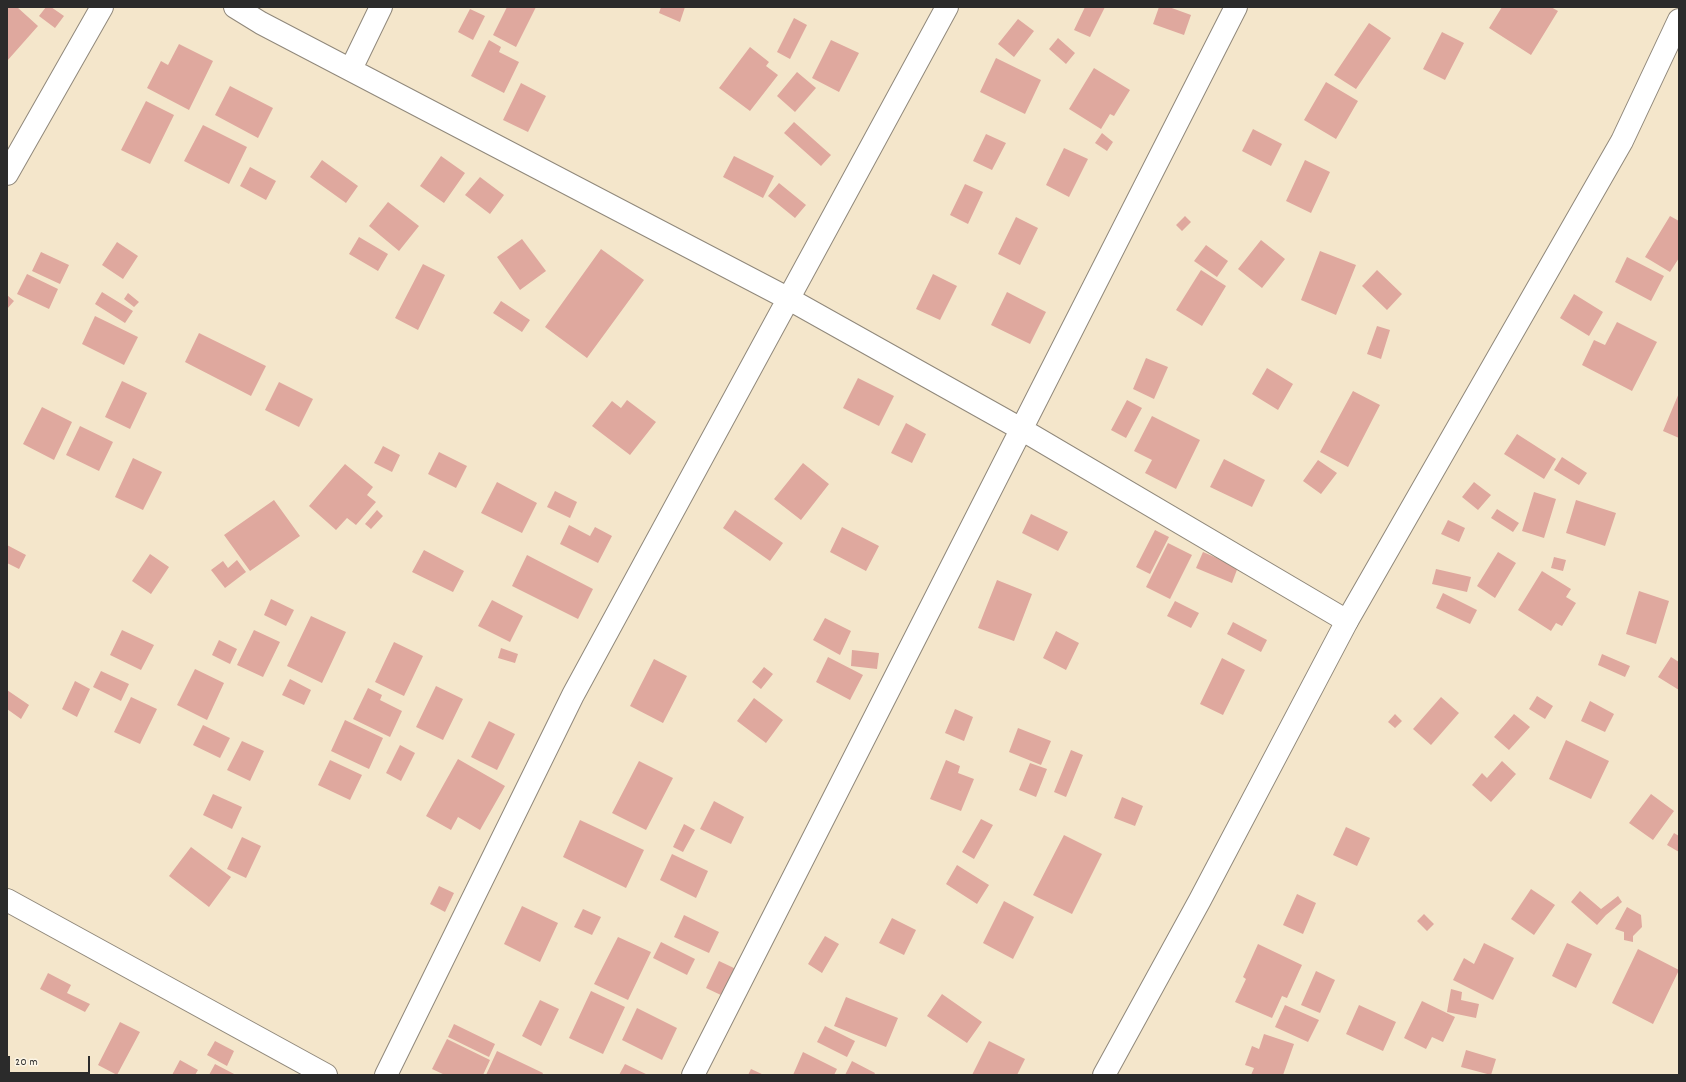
<!DOCTYPE html>
<html>
<head>
<meta charset="utf-8">
<style>
  body { margin:0 }
  #map { position:relative; width:1686px; height:1082px; overflow:hidden; background:#f4e6cb; font-family:Dekko,sans-serif }
  canvas { display:block }
  .frame { position:absolute; inset:0; border:8px solid #2b2b2b; pointer-events:none }
  .scale { position:absolute; left:8px; top:1056px; width:82px; height:18px; box-sizing:border-box; border:2px solid #2b2b2b; border-top:0; padding-left:5px; font-size:12px; line-height:14px; white-space:nowrap; color:#2b2b2b; -webkit-text-stroke:3px #fcf5e5; paint-order:stroke }
</style>
</head>
<body>
<div id="map">
<canvas width="1686" height="1082"></canvas>
<div class="frame"></div>
<div class="scale">20 m</div>
</div>
<script>
const c = document.querySelector('canvas').getContext('2d');
c.lineJoin = 'round';
function paint(path, color) { c.fillStyle = color; c.fill(path, 'evenodd'); }
const poly = rows => new Path2D(rows.map(r => 'M' + r).join(''));
function strokePath(path, color, width, dash) { c.strokeStyle = color; c.lineWidth = width; c.lineCap = dash ? 'butt' : 'round'; c.setLineDash(dash || []); c.stroke(path); }
const building = poly([
  [7,7,17,7,38,26,7,61],
  [46,7,51,7,64,16,55,28,39,16],
  [507,7,536,7,516,47,493,35],
  [661,7,685,7,680,22,659,13],
  [1085,7,1105,7,1090,37,1074,30],
  [1159,7,1169,7,1191,15,1184,35,1153,24],
  [1502,7,1551,7,1558,11,1531,55,1489,28],
  [470,9,485,16,473,40,458,32],
  [794,18,807,25,790,59,777,52],
  [1018,19,1034,31,1014,57,998,44],
  [1369,23,1391,38,1356,89,1334,75],
  [1442,32,1464,43,1445,80,1423,69],
  [1058,38,1075,53,1066,64,1049,49],
  [489,40,501,47,499,52,519,62,504,93,471,76],
  [831,40,859,53,839,92,812,78],
  [179,44,213,61,189,110,147,88,161,61,168,65],
  [750,47,769,62,766,66,778,75,750,111,719,88],
  [996,58,1041,80,1025,114,980,92],
  [1094,68,1130,90,1114,116,1110,114,1101,129,1069,109],
  [797,72,816,88,795,112,777,96],
  [1326,82,1358,101,1336,139,1304,120],
  [521,83,546,96,528,132,503,120],
  [230,86,273,108,258,138,215,115],
  [146,101,174,115,150,164,121,150],
  [794,122,831,155,821,166,784,133],
  [203,125,247,147,229,184,184,161],
  [1253,129,1282,144,1271,166,1242,151],
  [1102,133,1113,142,1107,151,1095,143],
  [986,134,1006,143,992,170,973,161],
  [1064,148,1088,159,1069,197,1046,185],
  [441,156,465,173,444,203,420,186],
  [734,156,774,176,763,198,723,177],
  [322,160,358,186,346,203,310,177],
  [1305,160,1330,172,1311,213,1286,201],
  [250,167,276,181,266,200,240,186],
  [480,177,504,195,490,214,465,195],
  [779,183,806,205,795,218,768,196],
  [965,184,983,192,968,224,950,215],
  [388,202,419,226,399,251,369,226],
  [1185,216,1191,222,1182,231,1176,225],
  [1670,216,1679,221,1679,258,1670,272,1645,257],
  [1016,217,1038,228,1020,265,998,254],
  [359,237,388,254,378,271,349,254],
  [522,239,546,271,520,290,497,257],
  [1261,240,1285,259,1262,288,1238,269],
  [117,242,138,256,123,279,102,265],
  [1206,245,1228,261,1217,277,1194,261],
  [601,249,644,280,587,358,545,327],
  [1320,251,1356,265,1336,315,1301,300],
  [41,252,69,265,60,284,32,271],
  [1627,257,1664,276,1651,301,1615,282],
  [423,264,445,275,418,330,395,318],
  [1201,270,1226,286,1202,326,1176,310],
  [1377,270,1402,294,1387,310,1362,286],
  [27,274,58,289,49,309,17,294],
  [933,274,957,286,940,320,916,309],
  [102,292,133,311,125,323,95,304],
  [1007,292,1046,312,1030,344,991,325],
  [128,293,139,302,134,307,124,299],
  [1574,294,1603,312,1589,336,1560,318],
  [7,295,14,301,7,309],
  [501,301,530,320,522,332,493,313],
  [95,316,138,337,124,365,82,344],
  [1617,322,1657,342,1632,391,1582,365,1594,340,1605,345],
  [1377,326,1390,330,1381,359,1367,354],
  [199,333,266,366,251,396,185,362],
  [1146,358,1168,367,1154,399,1133,389],
  [1267,368,1293,384,1278,410,1252,394],
  [858,378,894,396,879,426,843,408],
  [122,381,147,393,130,429,105,417],
  [279,382,313,399,299,427,265,410],
  [1353,391,1380,405,1348,467,1320,452],
  [1679,393,1679,438,1663,431],
  [627,400,656,422,630,455,592,426,612,401,621,408],
  [1127,400,1142,408,1126,438,1111,430],
  [42,407,72,422,54,460,23,444],
  [1152,416,1200,440,1176,489,1145,473,1152,460,1134,451],
  [906,423,926,434,912,463,891,453],
  [80,426,113,442,99,471,66,455],
  [1517,434,1556,459,1544,479,1504,454],
  [383,446,400,455,392,472,374,463],
  [439,452,467,466,456,488,428,474],
  [1562,457,1587,473,1579,485,1554,470],
  [133,458,162,472,143,510,115,497],
  [1224,459,1265,480,1252,507,1210,487],
  [1318,460,1337,473,1321,494,1303,481],
  [803,463,829,484,801,520,774,499],
  [345,464,373,487,367,495,376,502,356,525,347,518,336,530,309,506],
  [497,482,537,503,522,533,481,513],
  [1474,482,1491,495,1478,510,1462,497],
  [555,491,577,502,570,518,547,507],
  [1534,492,1556,499,1544,538,1522,531],
  [274,500,300,536,250,571,224,535],
  [1576,500,1616,513,1605,546,1566,533],
  [1497,509,1519,523,1513,532,1491,518],
  [377,510,383,516,371,529,365,524],
  [735,510,783,543,770,561,723,528],
  [1031,514,1068,532,1058,551,1022,533],
  [1448,520,1465,528,1459,542,1441,534],
  [569,525,590,536,595,527,612,536,598,563,560,544],
  [842,527,879,546,866,571,830,552],
  [1155,530,1169,537,1150,574,1136,567],
  [1168,543,1192,555,1170,599,1146,587],
  [7,545,26,555,19,569,7,563],
  [424,550,464,571,453,592,412,572],
  [1203,552,1238,567,1232,583,1196,568],
  [1498,552,1516,563,1495,598,1477,586],
  [150,554,169,567,151,594,132,581],
  [527,555,593,589,578,619,512,586],
  [1554,557,1566,560,1563,571,1551,568],
  [237,560,246,572,225,588,211,570,223,561,228,568],
  [1436,569,1471,577,1467,592,1432,584],
  [1542,571,1571,589,1566,597,1576,603,1562,626,1556,623,1551,631,1518,610],
  [997,580,1032,594,1014,641,978,628],
  [1639,591,1669,601,1656,644,1626,634],
  [1443,593,1477,610,1470,624,1436,608],
  [271,599,294,610,286,626,264,615],
  [492,600,523,616,510,642,478,626],
  [1175,601,1199,613,1191,628,1167,616],
  [311,616,346,632,322,683,287,666],
  [825,618,851,631,840,655,813,640],
  [1233,622,1267,640,1261,652,1227,634],
  [122,630,154,645,141,670,110,655],
  [254,630,280,642,263,677,237,665],
  [1056,631,1079,643,1066,670,1043,658],
  [219,640,237,649,230,664,212,655],
  [394,642,423,656,404,696,375,682],
  [501,648,518,654,515,663,498,658],
  [852,650,879,653,877,669,851,666],
  [1602,654,1630,666,1625,677,1598,665],
  [828,657,863,675,850,700,816,682],
  [1671,657,1679,662,1679,690,1658,677],
  [1222,658,1245,670,1223,715,1200,704],
  [654,659,687,676,663,723,630,706],
  [764,667,773,674,761,689,752,682],
  [195,669,224,683,207,720,177,705],
  [101,671,129,684,121,701,93,687],
  [290,679,311,690,304,705,282,695],
  [75,681,90,689,77,717,62,709],
  [436,686,463,699,443,740,416,727],
  [368,688,382,695,380,700,402,711,390,737,353,719],
  [7,690,29,705,21,719,7,709],
  [1537,696,1553,706,1545,719,1529,709],
  [131,697,157,709,140,744,114,732],
  [1441,697,1459,713,1431,745,1413,729],
  [754,698,783,720,766,743,737,721],
  [1590,701,1614,714,1605,732,1581,721],
  [955,709,973,717,964,741,945,733],
  [1395,714,1402,721,1395,728,1388,722],
  [1514,714,1530,727,1509,750,1494,737],
  [345,720,383,738,369,769,331,751],
  [489,721,515,734,497,770,471,757],
  [203,725,230,738,220,758,193,745],
  [1018,728,1051,741,1041,765,1009,752],
  [1566,740,1609,761,1591,799,1549,779],
  [242,741,264,751,250,781,227,770],
  [400,745,415,753,401,781,386,773],
  [1071,750,1083,755,1066,797,1054,792],
  [458,759,505,786,480,830,458,817,451,830,426,816],
  [330,760,362,775,350,800,318,785],
  [946,760,960,766,958,773,974,779,961,811,930,799],
  [639,761,673,778,646,830,612,813],
  [1502,761,1516,774,1491,802,1472,785,1482,773,1487,778],
  [1030,763,1047,769,1036,797,1019,790],
  [213,794,242,807,232,829,203,815],
  [1651,794,1674,811,1653,840,1629,823],
  [1122,797,1143,806,1135,826,1114,818],
  [714,801,744,817,731,844,700,829],
  [981,819,993,825,974,859,962,852],
  [580,820,644,850,626,888,563,857],
  [684,824,695,830,683,852,673,847],
  [1346,827,1370,838,1357,866,1333,855],
  [1674,833,1679,836,1679,852,1667,845],
  [1064,835,1102,854,1072,914,1033,895],
  [242,837,261,846,246,878,227,869],
  [191,847,231,877,209,907,169,876],
  [672,854,708,871,696,898,660,880],
  [957,865,989,885,977,904,946,884],
  [439,886,454,893,445,912,430,904],
  [1531,889,1555,905,1534,935,1511,919],
  [1580,891,1601,909,1618,896,1622,902,1606,915,1597,925,1571,902],
  [1297,894,1316,903,1303,934,1283,925],
  [1004,901,1034,917,1013,959,983,943],
  [522,906,558,923,540,962,504,944],
  [1627,907,1641,915,1642,927,1633,936,1633,942,1624,940,1624,932,1615,929],
  [583,909,601,917,592,935,574,927],
  [1424,914,1434,924,1427,931,1417,921],
  [684,915,719,932,709,953,674,937],
  [892,918,916,930,904,955,879,943],
  [825,936,839,944,822,973,808,964],
  [618,937,651,952,628,1000,594,984],
  [661,942,695,959,687,975,653,958],
  [1484,943,1514,958,1493,1000,1453,980,1464,958,1474,964],
  [1567,943,1592,954,1576,988,1552,976],
  [1258,944,1302,965,1287,998,1282,996,1272,1018,1235,1002,1246,979,1243,977],
  [1638,949,1679,970,1653,1024,1612,1003],
  [719,961,736,969,723,996,706,988],
  [1316,971,1335,980,1320,1013,1301,1005],
  [48,973,71,985,67,993,90,1004,85,1012,40,989],
  [1451,989,1462,992,1461,1000,1479,1004,1476,1018,1447,1012],
  [591,991,625,1007,603,1054,569,1038],
  [942,994,982,1022,967,1043,927,1016],
  [846,997,898,1018,886,1047,834,1026],
  [540,1000,559,1009,541,1046,522,1036],
  [1422,1001,1455,1017,1443,1042,1432,1037,1426,1049,1404,1038],
  [1285,1005,1319,1020,1308,1042,1275,1027],
  [1359,1005,1396,1022,1383,1051,1346,1034],
  [637,1008,677,1028,662,1060,622,1040],
  [120,1022,140,1032,117,1075,98,1065],
  [454,1024,495,1044,489,1057,448,1037],
  [825,1026,855,1041,847,1057,817,1042],
  [1264,1034,1294,1044,1283,1075,1251,1075,1254,1068,1245,1065,1252,1046,1259,1049],
  [447,1039,490,1060,483,1075,445,1075,432,1069],
  [215,1041,234,1051,227,1066,207,1055],
  [989,1041,1025,1059,1017,1075,972,1075],
  [1466,1050,1496,1059,1491,1075,1461,1067],
  [497,1051,543,1073,542,1075,486,1075],
  [803,1052,837,1069,834,1075,793,1075],
  [180,1060,198,1070,195,1075,172,1075],
  [852,1061,875,1073,874,1075,845,1075],
  [215,1064,236,1075,209,1075],
  [625,1064,648,1075,619,1075],
  [751,1069,764,1075,748,1075]
]);
const street = poly([
  [235,7,261,23,789,299,1021,429,1347,621],
  [351,69,381,7],
  [7,174,102,7],
  [7,900,326,1075],
  [386,1075,573,695,947,7],
  [693,1075,1236,7]
]);
const secondary = poly([
  [1104,1075,1200,900,1347,621,1622,141,1679,20]
]);
paint(building, '#dfa89e');
strokePath(street, '#90887b', 24);
strokePath(secondary, '#90887b', 24);
strokePath(street, '#fff', 22);
strokePath(secondary, '#fff', 22);
</script>
</body>
</html>
